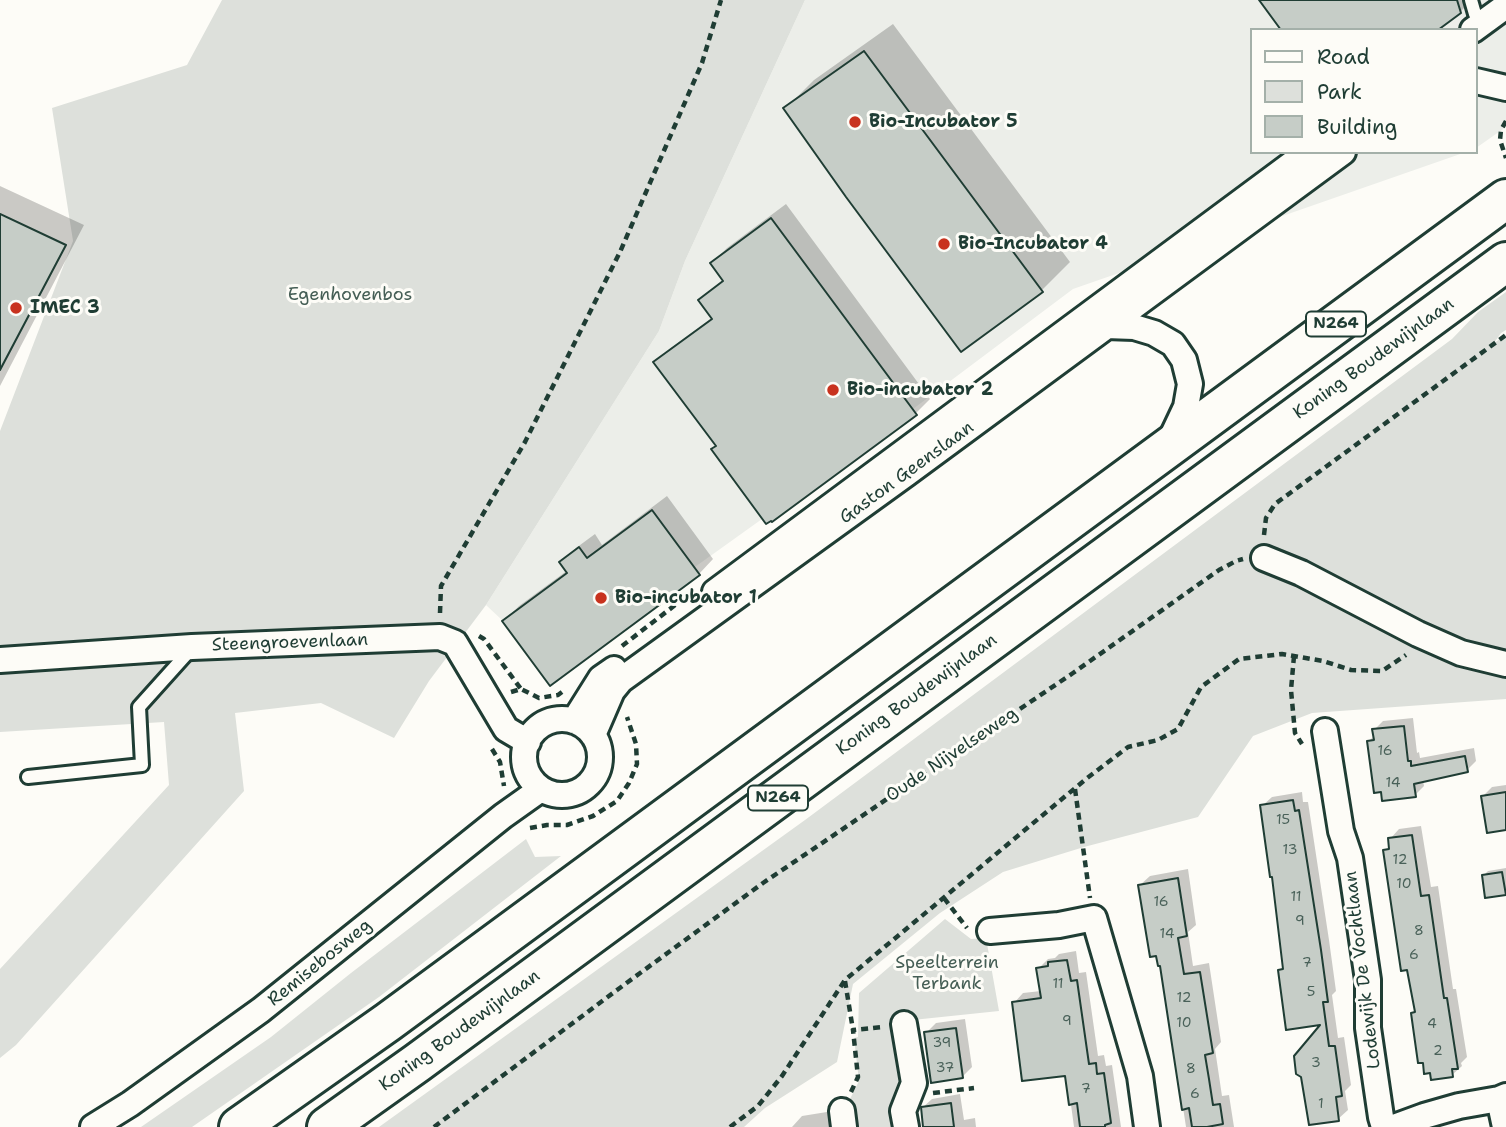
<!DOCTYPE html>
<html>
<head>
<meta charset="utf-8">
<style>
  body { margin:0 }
  #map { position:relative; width:1506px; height:1127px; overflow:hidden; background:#fdfcf7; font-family:"Shantell Sans",sans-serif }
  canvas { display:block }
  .legend { position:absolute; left:1250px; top:28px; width:228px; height:126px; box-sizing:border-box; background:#fdfcf7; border:2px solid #a4b0a9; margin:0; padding:9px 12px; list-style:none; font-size:21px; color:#1f3d34 }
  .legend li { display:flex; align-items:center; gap:14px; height:35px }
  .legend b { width:35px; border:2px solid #a4b0a9 }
</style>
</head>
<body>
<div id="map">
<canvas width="1506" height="1127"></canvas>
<ul class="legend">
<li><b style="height:9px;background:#fdfcf7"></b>Road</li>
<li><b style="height:19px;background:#dde0db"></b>Park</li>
<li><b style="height:19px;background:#c6cdc7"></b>Building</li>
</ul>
</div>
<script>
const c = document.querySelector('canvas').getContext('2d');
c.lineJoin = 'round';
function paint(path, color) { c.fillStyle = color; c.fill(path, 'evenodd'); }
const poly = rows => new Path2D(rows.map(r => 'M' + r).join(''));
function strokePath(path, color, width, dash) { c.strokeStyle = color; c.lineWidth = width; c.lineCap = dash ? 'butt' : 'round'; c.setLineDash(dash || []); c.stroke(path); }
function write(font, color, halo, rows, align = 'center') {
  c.font = font + ' "Shantell Sans",sans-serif'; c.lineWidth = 6; c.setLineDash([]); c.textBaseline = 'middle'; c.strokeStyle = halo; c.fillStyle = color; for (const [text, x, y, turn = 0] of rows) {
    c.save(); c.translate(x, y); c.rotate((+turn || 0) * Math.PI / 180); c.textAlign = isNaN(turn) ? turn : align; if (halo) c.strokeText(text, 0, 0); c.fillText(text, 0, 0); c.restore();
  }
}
const built = poly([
  [805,0,1506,0,1506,127,1476,148,1476,30,1252,30,1252,152,1466,152,1073,289,913,409,917,415,772,522,762,519,695,567,700,575,550,686,503,621,486,605,659,331,685,261]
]);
const green = poly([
  [222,0,805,0,685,261,659,331,486,605,429,681,394,738,321,703,235,713,244,791,16,1045,0,1058,0,969,169,785,164,722,0,732,0,431,73,241,52,108,187,65],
  [1506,292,1506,330,1501,333,1494,343,1506,335,1506,699,1312,713,1253,736,1198,817,1084,847,1003,872,940,913,853,984,837,1062,765,1108,744,1127,379,1127,805,820,1452,339,1478,312],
  [526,839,535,857,561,856,379,997,192,1127,141,1127,271,1037,351,973],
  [945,919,971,939,986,938,999,1011,903,1021,902,1127,846,1127,844,1111,859,1081,854,1038,858,1037,859,993]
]);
const shadow = poly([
  [1261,0,1472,0,1460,12],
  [893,24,1070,262,1042,290,962,350,785,109,814,80],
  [0,186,84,225,0,386],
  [786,204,930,399,916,413,718,446,656,362,671,348,713,317,700,300,724,279,712,263,727,248],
  [667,496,713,559,699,574,504,621,519,606,568,570,562,563,576,548,595,534,602,545],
  [1413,718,1417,753,1419,752,1420,758,1474,748,1476,761,1467,770,1423,780,1424,786,1415,795,1368,742,1375,735,1374,730,1383,721],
  [1506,785,1506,828,1482,797,1492,787],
  [1302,792,1303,802,1308,802,1329,940,1336,991,1332,995,1338,1038,1344,1037,1351,1085,1345,1091,1348,1110,1338,1119,1324,1023,1280,970,1285,965,1262,806,1272,797],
  [1421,826,1431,887,1438,886,1453,989,1456,989,1467,1057,1461,1063,1462,1066,1452,1075,1413,1014,1416,1011,1385,851,1391,845,1390,839,1399,829],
  [1506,868,1506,892,1505,893,1484,875,1488,871],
  [1188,869,1196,925,1188,932,1193,966,1209,963,1221,1042,1215,1049,1222,1096,1229,1095,1234,1127,1186,1127,1161,964,1140,885,1150,876],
  [1076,951,1079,973,1086,972,1098,1056,1104,1055,1106,1066,1112,1065,1121,1127,1074,1127,1067,1075,1014,1003,1023,993,1041,991,1038,969,1048,959,1055,958,1059,954],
  [965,1019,972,1067,962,1077,926,1033,936,1023],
  [960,1094,964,1120,975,1118,976,1127,925,1127,922,1108,932,1099],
  [833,1111,835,1127,792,1127,802,1116]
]);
const building = poly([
  [1259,0,1457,0,1461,13,1438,30,1281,30,1259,0],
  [864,51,1043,292,961,352,846,197,783,108,864,51],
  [0,214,66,245,0,370,0,214],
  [771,218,917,415,772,522,771,521,766,524,711,449,716,446,653,362,712,319,698,300,723,281,710,263,771,218],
  [652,510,700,575,550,686,502,621,567,573,559,562,579,547,587,558,652,510],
  [1404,726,1408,761,1411,761,1411,766,1465,756,1468,772,1414,784,1416,797,1382,801,1381,792,1374,793,1367,741,1374,740,1372,729,1404,726],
  [1506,792,1506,830,1487,833,1481,796,1506,792],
  [1293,800,1295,811,1299,810,1321,950,1328,1002,1323,1002,1329,1046,1335,1046,1342,1096,1336,1097,1339,1121,1309,1125,1301,1077,1296,1074,1294,1056,1320,1025,1286,1030,1278,970,1283,969,1272,877,1270,877,1260,805,1293,800],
  [1412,835,1421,896,1429,895,1444,998,1447,998,1458,1069,1452,1069,1453,1077,1431,1080,1430,1073,1424,1074,1423,1063,1418,1063,1411,1013,1415,1012,1407,970,1401,971,1383,850,1389,849,1388,838,1412,835],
  [1502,872,1506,895,1485,898,1482,875,1502,872],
  [1178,878,1187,936,1178,938,1184,974,1200,972,1213,1053,1205,1055,1209,1079,1213,1105,1220,1104,1223,1124,1207,1127,1192,1127,1189,1108,1182,1110,1160,966,1158,966,1156,956,1150,957,1138,885,1178,878],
  [1067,960,1071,981,1077,980,1089,1064,1096,1063,1097,1074,1104,1073,1111,1123,1105,1125,1105,1127,1080,1127,1077,1103,1069,1105,1065,1076,1022,1081,1012,1002,1041,998,1036,968,1048,966,1048,962,1067,960],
  [956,1028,963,1078,931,1083,924,1032,956,1028],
  [951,1103,954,1127,923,1127,921,1107,951,1103]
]);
const path = poly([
  [1506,121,1501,130,1500,140,1506,158],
  [1264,535,1266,518,1275,504,1506,335],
  [440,613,441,586,525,442,620,252,702,63,721,0],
  [479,636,484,639,521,689],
  [622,646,692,592],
  [1294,656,1291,690,1295,733,1302,744],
  [511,692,521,689,539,698,558,695,562,692],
  [492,749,500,762,504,786],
  [1075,789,1090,898],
  [530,828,547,825,567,825,593,816,617,801,629,783,637,764,636,744,627,717],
  [944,898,967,928],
  [845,981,853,1030],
  [851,1092,858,1077,853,1030,882,1027],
  [933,1093,974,1088],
  [434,1127,617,990,763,883,1073,673,1219,570,1236,561,1243,559],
  [730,1127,758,1106,782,1076,845,980,1086,779,1128,747,1158,740,1178,729,1201,687,1239,659,1282,654,1323,661,1351,670,1382,671,1406,655]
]);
const service = poly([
  [1471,0,1475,14],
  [28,777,142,765,139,707,192,648]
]);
const minor = poly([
  [1473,30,1506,6],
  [1476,81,1506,88],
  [1106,326,1134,327,1154,333,1173,344,1184,360,1190,384,1186,407,1169,443],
  [1264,558,1301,573,1418,634,1461,653,1506,664],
  [715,592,1308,152],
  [0,660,192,647,440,637,455,643,506,729,528,742],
  '524 757a38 38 0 1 1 76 0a38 38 0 1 1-76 0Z',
  [574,721,601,678,614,669],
  [1325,731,1341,831,1350,858,1368,980,1368,1028,1381,1117,1384,1127],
  [593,735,612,691,621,680,906,474,1343,152],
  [990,931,1059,925,1094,918,1140,1076,1147,1127],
  [904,1024,914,1083,903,1111,906,1127],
  [1499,1099,1505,1127],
  [842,1111,844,1127],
  [93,1127,130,1104,261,1010,503,816,541,789],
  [1394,1127,1424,1116,1459,1106,1499,1099,1506,1096]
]);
const trunk = poly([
  [239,1127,388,1022,1506,199],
  [327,1127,417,1063,1506,262]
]);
const markers = [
  [855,122,7,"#c8321e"],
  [944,244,7,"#c8321e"],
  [16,308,7,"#c8321e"],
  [833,390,7,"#c8321e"],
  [601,598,7,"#c8321e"]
];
const numberNames = [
  ["16",1385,751],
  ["14",1393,783],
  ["15",1283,820],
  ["13",1290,850],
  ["12",1400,860],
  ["10",1404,884],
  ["11",1296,897],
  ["16",1161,902],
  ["9",1300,921],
  ["8",1419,931],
  ["14",1167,934],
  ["6",1414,955],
  ["7",1307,963],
  ["11",1058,984],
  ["5",1311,992],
  ["12",1184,998],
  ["9",1067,1021],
  ["10",1184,1023],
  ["4",1432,1024],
  ["39",942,1043],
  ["2",1438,1051],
  ["3",1316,1063],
  ["37",945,1068],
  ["8",1191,1069],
  ["7",1086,1089],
  ["6",1195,1094],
  ["1",1321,1104]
];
const shields = [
  [1336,324,60],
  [778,798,60]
];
const shieldNames = [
  ["N264",1336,324],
  ["N264",778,798]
];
const poiNames = [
  ["Bio-Incubator 5",869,122],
  ["Bio-Incubator 4",958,244],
  ["IMEC 3",30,308],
  ["Bio-incubator 2",847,390],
  ["Bio-incubator 1",615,598]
];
const parkNames = [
  ["Egenhovenbos",350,295],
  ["Speelterrein",947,963],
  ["Terbank",947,984]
];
const streetNames = [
  ["Koning Boudewijnlaan",1374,359,-36],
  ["Gaston Geenslaan",907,473,-36],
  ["Steengroevenlaan",290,643,-2],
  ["Koning Boudewijnlaan",917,695,-36],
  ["Oude Nijvelseweg",952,755,-34],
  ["Remisebosweg",320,963,-39],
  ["Lodewijk De Vochtlaan",1363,970,-97],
  ["Koning Boudewijnlaan",460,1031,-36]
];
paint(built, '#eceee9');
paint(green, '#dde0db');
paint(shadow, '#0003');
paint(building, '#c6cdc7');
strokePath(building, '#1f3d34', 2);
strokePath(service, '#1f3d34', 18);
strokePath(minor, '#1f3d34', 30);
strokePath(trunk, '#1f3d34', 44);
strokePath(path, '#1f3d34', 4.5, [7, 5]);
strokePath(service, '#fdfcf7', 12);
strokePath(minor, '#fdfcf7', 24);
strokePath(trunk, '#fdfcf7', 38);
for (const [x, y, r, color] of markers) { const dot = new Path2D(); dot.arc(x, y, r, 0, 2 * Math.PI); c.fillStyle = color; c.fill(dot); strokePath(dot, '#fdfcf7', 2.5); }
write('14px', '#496159', null, numberNames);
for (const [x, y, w] of shields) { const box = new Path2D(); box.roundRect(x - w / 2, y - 12.5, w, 25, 5); c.fillStyle = '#fdfcf7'; c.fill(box); strokePath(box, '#1f3d34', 2); }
write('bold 16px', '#1f3d34', null, shieldNames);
write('bold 18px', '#1f3d34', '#fdfcf7', poiNames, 'left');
write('18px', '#455e55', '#fdfcf7', parkNames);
write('18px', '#1f3d34', '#fdfcf7', streetNames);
</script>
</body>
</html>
